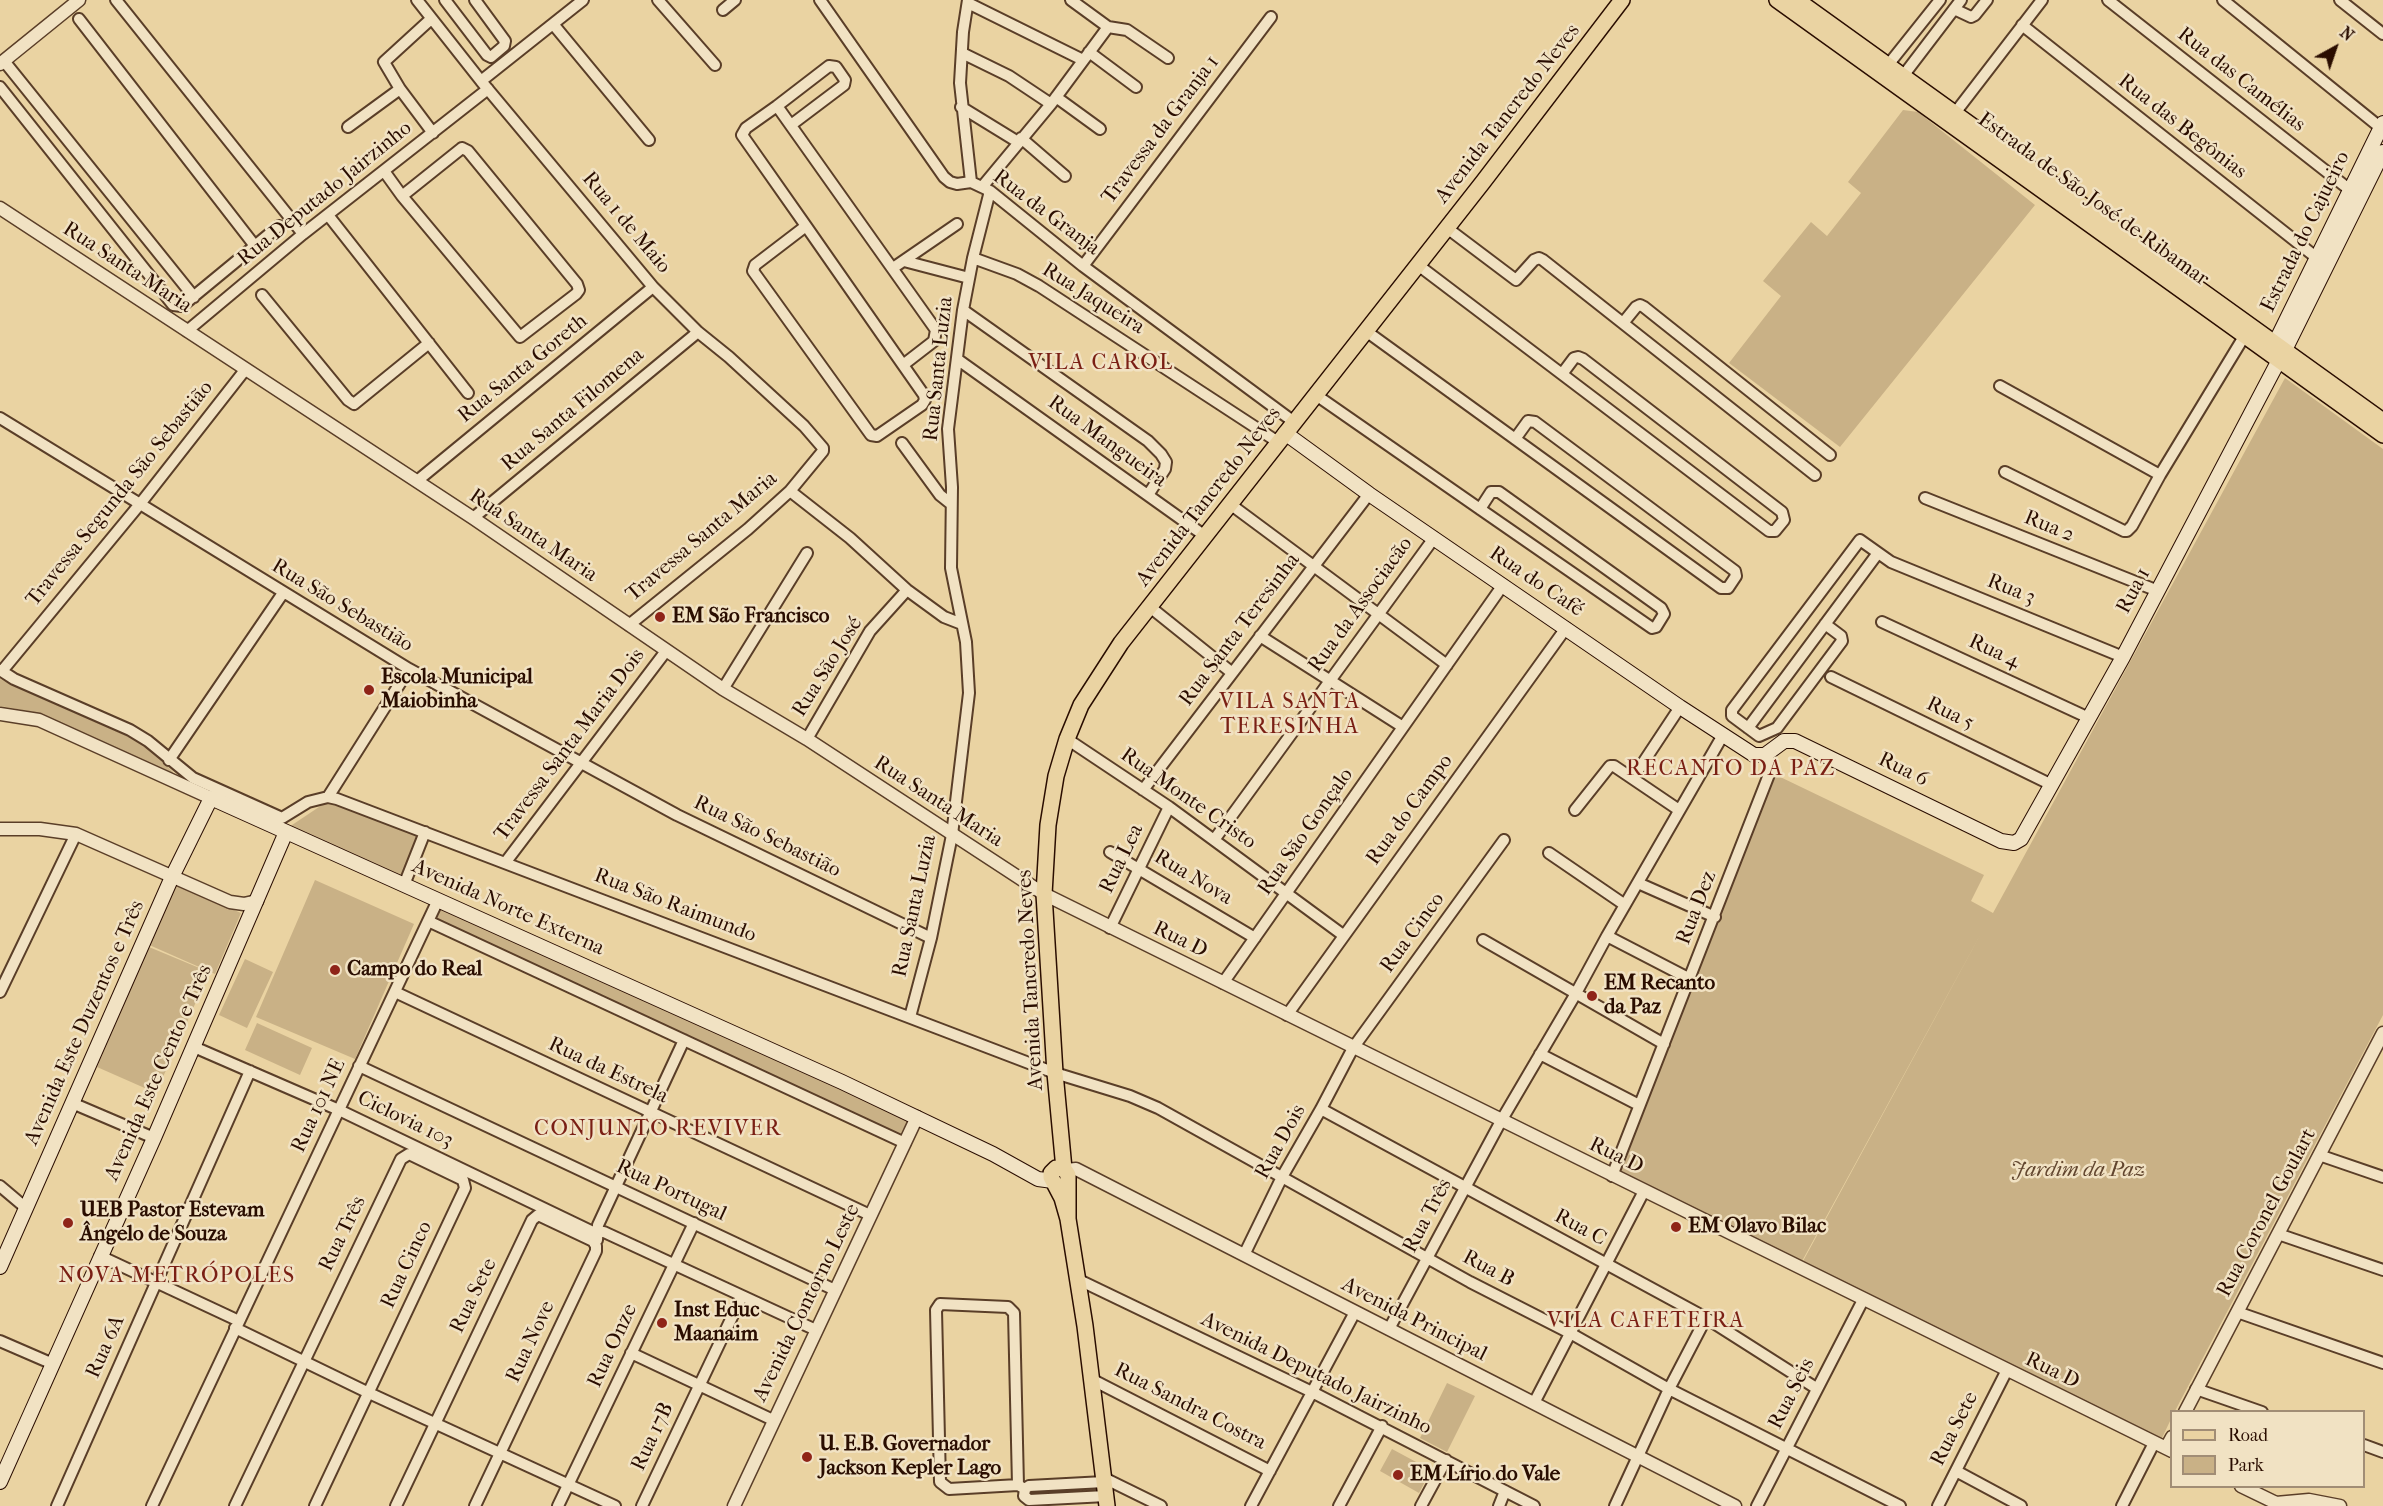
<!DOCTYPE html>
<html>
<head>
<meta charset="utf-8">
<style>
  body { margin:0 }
  #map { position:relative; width:2383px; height:1506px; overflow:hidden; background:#ead3a2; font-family:"IM FELL French Canon",serif }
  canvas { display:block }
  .legend { position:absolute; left:2170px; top:1410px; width:195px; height:78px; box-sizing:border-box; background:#f1e2c3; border:2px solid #a18d75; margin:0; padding:8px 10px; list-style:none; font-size:18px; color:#2a0d00 }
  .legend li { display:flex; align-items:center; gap:12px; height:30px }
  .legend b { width:30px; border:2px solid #a18d75 }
  .north { position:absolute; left:2305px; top:18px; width:60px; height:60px; -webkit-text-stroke:4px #f1e2c3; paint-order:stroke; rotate:40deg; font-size:16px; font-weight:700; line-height:24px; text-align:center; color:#2a0d00 }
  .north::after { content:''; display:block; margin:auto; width:21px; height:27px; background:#2a0d00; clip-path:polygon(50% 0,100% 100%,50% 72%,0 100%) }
</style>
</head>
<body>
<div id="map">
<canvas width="2383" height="1506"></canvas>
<ul class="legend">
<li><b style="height:8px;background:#ead3a2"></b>Road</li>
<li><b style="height:16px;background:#c9b186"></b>Park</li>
</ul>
<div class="north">N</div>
</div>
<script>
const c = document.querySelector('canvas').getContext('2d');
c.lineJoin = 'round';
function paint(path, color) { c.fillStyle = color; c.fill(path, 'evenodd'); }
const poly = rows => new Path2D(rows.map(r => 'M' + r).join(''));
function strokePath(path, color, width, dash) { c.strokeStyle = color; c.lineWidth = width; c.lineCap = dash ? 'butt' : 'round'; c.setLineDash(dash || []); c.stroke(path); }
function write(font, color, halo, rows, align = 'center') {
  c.font = font + ' "IM FELL French Canon",serif'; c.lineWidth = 5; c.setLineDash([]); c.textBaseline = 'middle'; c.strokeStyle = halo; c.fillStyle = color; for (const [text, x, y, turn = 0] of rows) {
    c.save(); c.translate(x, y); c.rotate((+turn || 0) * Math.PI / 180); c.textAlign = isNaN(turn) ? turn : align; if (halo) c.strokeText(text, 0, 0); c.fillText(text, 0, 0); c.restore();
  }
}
const green = poly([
  [1903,110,1918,112,2035,205,1840,447,1729,363,1781,296,1763,281,1811,222,1827,236,1861,193,1848,182],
  [2285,378,2383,449,2383,1015,2175,1411,2172,1412,2171,1419,2162,1438,1802,1263,1984,928,1801,1263,1616,1173,1774,774,1984,875,1971,901,1993,913],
  [0,679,138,741,159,758,173,772,172,775,34,712,0,706],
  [328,801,419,837,404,877,289,827],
  [315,880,414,924,355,1059,256,1017],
  [173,884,241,913,215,974,147,944],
  [441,907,909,1118,900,1135,435,921],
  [149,947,209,972,156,1093,97,1067],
  [245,959,273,972,247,1028,219,1015],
  [257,1023,312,1048,300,1075,245,1050],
  [1447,1383,1475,1396,1447,1452,1420,1438],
  [1392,1449,1431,1470,1419,1493,1380,1471]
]);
const minor = poly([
  [116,0,303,234],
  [417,0,481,81,653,287,698,332,729,357,804,426,823,448,823,451,790,491,748,529,629,625],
  [445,0,487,55,491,57,504,46,505,41,475,0],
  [658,0,715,65],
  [820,0,944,177,950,182,957,184,971,182,990,191,1083,266,1294,422],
  [968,0,963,32,960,83,971,182],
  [1071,0,1108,27],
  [2108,0,2350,190],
  [2223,0,2381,128],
  [2340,0,2383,34],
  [968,3,1083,60],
  [1954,9,1971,17,1975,15,1987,0],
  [723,10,735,0],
  [79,19,255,246],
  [431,19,384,62,400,89,433,133],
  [553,24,649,140],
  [2022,25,2317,258],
  [1108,27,1127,30,1168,58],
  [1089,52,1136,87],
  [962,53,1009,76,1051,104],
  [4,61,194,297],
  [1888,65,1940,0],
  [1903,76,1961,0],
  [481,81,583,0],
  [0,87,173,305,182,306,279,226],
  [1056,97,1100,129],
  [777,106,829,66,836,67,845,80,844,85,791,125],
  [961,107,1018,142],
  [1955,113,2042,0],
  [348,127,400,89],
  [1021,138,1065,176],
  [462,148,468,151,577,284,579,290,576,294,520,337,402,196,462,148],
  [384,171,402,196],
  [982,187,1051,104,1108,27],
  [328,215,468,393],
  [806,226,755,265,753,271,871,435,877,436,922,405,925,400,924,395,903,365,806,226,742,135,746,128,777,106,936,330,934,341,903,365],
  [1447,228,1516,280,1534,260,1539,258,1543,260,1815,475],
  [973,258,1017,274,1039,286,1278,442],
  [904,261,969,278],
  [1418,265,1769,531,1775,531,1784,520,1782,512,1583,359,1578,357,1574,358,1562,374],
  [1083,266,1271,17],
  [893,268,957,224],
  [262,295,348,400,354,404,429,343],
  [963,310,1148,441,1161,454,1166,462,1165,469,1148,495],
  [1623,323,1636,307,1640,305,1644,307,1830,455],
  [187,331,303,234,488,89],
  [1366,331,1721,588,1728,588,1736,576,1735,571,1535,422,1528,421,1515,439],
  [957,359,1205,536],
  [2000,386,2160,475],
  [1316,395,1480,509,1652,628,1656,627,1664,614,1661,608,1499,492,1491,492,1480,509],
  [0,418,409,669,677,815,931,938],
  [902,443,940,495,950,503],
  [2005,472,2124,531,2127,531,2132,526,2160,475,2245,335],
  [417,481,653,287],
  [790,491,850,538,907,590,944,617,962,624],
  [1925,498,2158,591],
  [1230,504,1447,665],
  [473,518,698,332],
  [1150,607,1231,672],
  [1882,622,2089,718],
  [1825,624,1841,636,1842,641,1777,728,1759,736,1732,716,1732,710,1860,540,1891,562,2123,657],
  [1260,636,1403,727],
  [0,670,14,679,130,730,148,741,193,778,282,818,308,802,328,797,337,799,1055,1073,1130,1096,1158,1108,1470,1282,1570,1333,1669,1389,1900,1506],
  [2,671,140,504,245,370],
  [1831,677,2052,785],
  [723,689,807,553],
  [1748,728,1878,553],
  [807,739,870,631,907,590],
  [1067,739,1169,807,1343,935],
  [169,760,283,593],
  [1633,778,1680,707],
  [1143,790,1369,494],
  [328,797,409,669],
  [1575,810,1610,766,1614,766,1679,810],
  [1214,840,1434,538],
  [1110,852,1255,938],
  [1549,853,1625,905],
  [505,863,666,651],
  [1638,883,1715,917],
  [404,885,425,832],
  [428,921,905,1143],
  [1110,928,1169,807],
  [1607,936,1690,979],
  [1483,940,1664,1044],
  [1223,983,1503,585],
  [0,992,76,834],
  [395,992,870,1215],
  [1287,1015,1566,628],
  [910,1017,931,938,952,835,969,693,966,642,951,568,952,487,948,429,963,310,973,258,990,191],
  [194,1047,339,1110,593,1232,604,1232,816,1330],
  [1540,1054,1639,1105],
  [359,1066,835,1290],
  [72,1103,154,1138],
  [1321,1109,1706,1318,1816,1388],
  [2319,1155,2383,1177],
  [1612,1176,1770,772,1768,754],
  [0,1186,26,1208],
  [2278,1234,2383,1270],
  [597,1240,598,1225,684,1040],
  [1244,1255,1282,1177,1321,1109,1353,1048,1504,840],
  [100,1256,239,1321],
  [1079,1280,1312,1392,1534,1506],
  [2237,1312,2383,1363],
  [235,1328,369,1393,615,1506],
  [1389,1329,1501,1121,1575,995,1607,936,1723,735],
  [0,1341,53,1364],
  [631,1353,773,1420],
  [1091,1379,1270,1471],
  [2196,1389,2262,1412],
  [1534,1403,1644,1191],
  [2364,1445,2383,1452],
  [1956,1471,2021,1506],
  [1104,1478,1161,1506],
  [1104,1482,1029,1486,1025,1489,1024,1496,1029,1500,1106,1496],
  [1018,1485,1014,1313,1008,1307,940,1304,936,1310,940,1482,949,1489,1018,1485,1025,1489],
  [57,1506,250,1071],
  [152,1506,438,900],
  [235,1506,401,1159,409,1154,463,1180,465,1188,315,1506],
  [396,1506,532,1220,538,1215,593,1241,596,1246,596,1251,475,1506],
  [558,1506,694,1223],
  [642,1506,742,1296],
  [1251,1506,1355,1312],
  [1339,1506,1382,1426],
  [1421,1506,1446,1460],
  [1499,1506,1505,1491],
  [1615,1506,1669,1389,1706,1318],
  [1757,1506,1863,1300],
  [1938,1506,2007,1370],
  [2122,1506,2154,1443]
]);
const tertiary = poly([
  [0,64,79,0],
  [0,208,473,518,723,689,807,739,1044,894,2172,1451],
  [0,714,39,720,211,798],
  [0,829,40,829,76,834,230,902,244,904,257,901],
  [1066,1170,1076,1169,1735,1506],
  [2185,1412,2383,1033],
  [2166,1448,2172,1437],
  [2241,1486,2276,1503,2309,1500,2340,1506],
  [734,1506,917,1117]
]);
const secondary = poly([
  [2285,350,2383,152],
  [1285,433,1369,494,1680,707,1754,755,1765,755,1784,741,1795,741,2001,841,2014,843,2021,839,2123,657,2279,360,2275,343,2383,123],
  [0,1267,172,877,211,798,842,1082,993,1154,1038,1179,1053,1181],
  [0,1482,154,1138,286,832]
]);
const primary = poly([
  [1777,0,2383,435],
  [1797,0,2383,421],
  [1064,1169,1056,1168,1051,1173,1051,1177,1062,1198,1068,1219,1085,1326,1107,1506],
  [1068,1219,1068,1175,1064,1169,1055,1073,1044,894,1048,825,1056,776,1067,739,1081,705,1121,643,1483,182,1622,0]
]);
const markers = [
  [660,617,6,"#8f2418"],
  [369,690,6,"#8f2418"],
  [335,970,6,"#8f2418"],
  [1592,996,6,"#8f2418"],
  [68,1223,6,"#8f2418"],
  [1676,1227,6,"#8f2418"],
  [662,1323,6,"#8f2418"],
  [807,1457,6,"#8f2418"],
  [1398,1475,6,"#8f2418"]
];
const streetNames = [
  ["Rua das Camélias",2241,80,38],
  ["Avenida Tancredo Neves",1508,114,-52],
  ["Rua das Begônias",2182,127,38],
  ["Travessa da Granja 1",1161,130,-53],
  ["Rua Deputado Jairzinho",325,194,-39],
  ["Estrada de São José de Ribamar",2093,200,36],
  ["Rua da Granja",1046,213,37],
  ["Rua 1 de Maio",626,223,50],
  ["Estrada do Cajueiro",2306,232,-64],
  ["Rua Santa Maria",127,268,33],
  ["Rua Jaqueira",1093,299,32],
  ["Rua Santa Goreth",523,369,-39],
  ["Rua Santa Luzia",939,369,-84],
  ["Rua Santa Filomena",573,410,-40],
  ["Rua Mangueira",1107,442,36],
  ["Travessa Segunda São Sebastião",120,494,-51],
  ["Avenida Tancredo Neves",1209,497,-52],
  ["Rua 2",2049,527,22],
  ["Rua Santa Maria",533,536,34],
  ["Travessa Santa Maria",702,537,-40],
  ["Rua do Café",1536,582,34],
  ["Rua 3",2011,590,22],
  ["Rua 1",2134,591,-62],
  ["Rua da Associacão",1361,605,-54],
  ["Rua São Sebastião",342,606,31],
  ["Rua Santa Teresinha",1240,630,-53],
  ["Rua 4",1994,652,25],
  ["Rua São José",828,667,-58],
  ["Rua 5",1950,714,26],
  ["Travessa Santa Maria Dois",570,745,-53],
  ["Rua 6",1903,770,26],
  ["Rua Monte Cristo",1188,799,35],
  ["Rua Santa Maria",938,802,33],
  ["Rua do Campo",1410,810,-54],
  ["Rua São Gonçalo",1306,832,-55],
  ["Rua São Sebastião",767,837,26],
  ["Rua Lea",1122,859,-64],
  ["Rua Nova",1193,878,31],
  ["Rua São Raimundo",675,906,21],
  ["Rua Santa Luzia",915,906,-78],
  ["Avenida Norte Externa",508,908,24],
  ["Rua Dez",1697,908,-69],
  ["Rua Cinco",1413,933,-54],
  ["Rua D",1180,940,26],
  ["Avenida Tancredo Neves",1031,980,-93],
  ["Avenida Este Duzentos e Três",85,1023,-66],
  ["Rua da Estrela",608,1071,25],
  ["Avenida Este Cento e Três",159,1073,-66],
  ["Rua 101 NE",319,1106,-65],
  ["Ciclovia 103",405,1120,26],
  ["Rua Dois",1281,1142,-61],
  ["Rua D",1616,1156,26],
  ["Rua Portugal",671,1191,25],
  ["Rua Coronel Goulart",2267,1213,-62],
  ["Rua Três",1428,1216,-62],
  ["Rua C",1580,1228,28],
  ["Rua Três",343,1234,-64],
  ["Rua Cinco",407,1265,-65],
  ["Rua B",1488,1269,28],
  ["Rua Sete",474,1296,-64],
  ["Avenida Contorno Leste",807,1303,-64],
  ["Avenida Principal",1414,1320,27],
  ["Rua Nove",531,1342,-65],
  ["Rua Onze",613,1346,-65],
  ["Rua 6A",106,1347,-66],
  ["Rua D",2052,1371,26],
  ["Avenida Deputado Jairzinho",1316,1374,26],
  ["Rua Seis",1792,1394,-63],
  ["Rua Sandra Costra",1190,1407,27],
  ["Rua Sete",1955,1429,-63],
  ["Rua 17B",653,1437,-65]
];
const poiNames = [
  ["EM São Francisco",672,617],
  ["Escola Municipal",381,678],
  ["Maiobinha",381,702],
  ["Campo do Real",347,970],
  ["EM Recanto",1604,984],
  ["da Paz",1604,1008],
  ["UEB Pastor Estevam",80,1211],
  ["Ângelo de Souza",80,1235],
  ["EM Olavo Bilac",1688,1227],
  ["Inst Educ",674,1311],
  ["Maanaim",674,1335],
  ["U. E.B. Governador",819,1445],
  ["Jackson Kepler Lago",819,1469],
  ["EM Lírio do Vale",1410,1475]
];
const parkNames = [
  ["Jardim da Paz",2078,1171]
];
const neighbourhoodNames = [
  ["VILA CAROL",1101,364],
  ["VILA SANTA",1290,703],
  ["TERESINHA",1290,728],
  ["RECANTO DA PAZ",1731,770],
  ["CONJUNTO REVIVER",658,1130],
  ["NOVA METRÓPOLES",177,1277],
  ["VILA CAFETEIRA",1646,1322]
];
paint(green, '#c9b186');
strokePath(minor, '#5a3e28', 14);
strokePath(tertiary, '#5a3e28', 15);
strokePath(secondary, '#2a0d00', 16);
strokePath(primary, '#2a0d00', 18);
strokePath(minor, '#f1e2c3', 10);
strokePath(tertiary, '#f1e2c3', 12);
strokePath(secondary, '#f1e2c3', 14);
strokePath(primary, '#ead3a2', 15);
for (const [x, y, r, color] of markers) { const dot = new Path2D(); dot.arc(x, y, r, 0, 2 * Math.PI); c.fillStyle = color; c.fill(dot); strokePath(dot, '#f1e2c3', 2); }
write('21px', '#2a0d00', '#f1e2c3', streetNames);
write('bold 21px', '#2a0d00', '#f1e2c3', poiNames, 'left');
write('italic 21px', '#62462f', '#f1e2c3', parkNames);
c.letterSpacing = '1.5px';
write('22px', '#7a1f14', '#f1e2c3', neighbourhoodNames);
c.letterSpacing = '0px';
</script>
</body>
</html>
